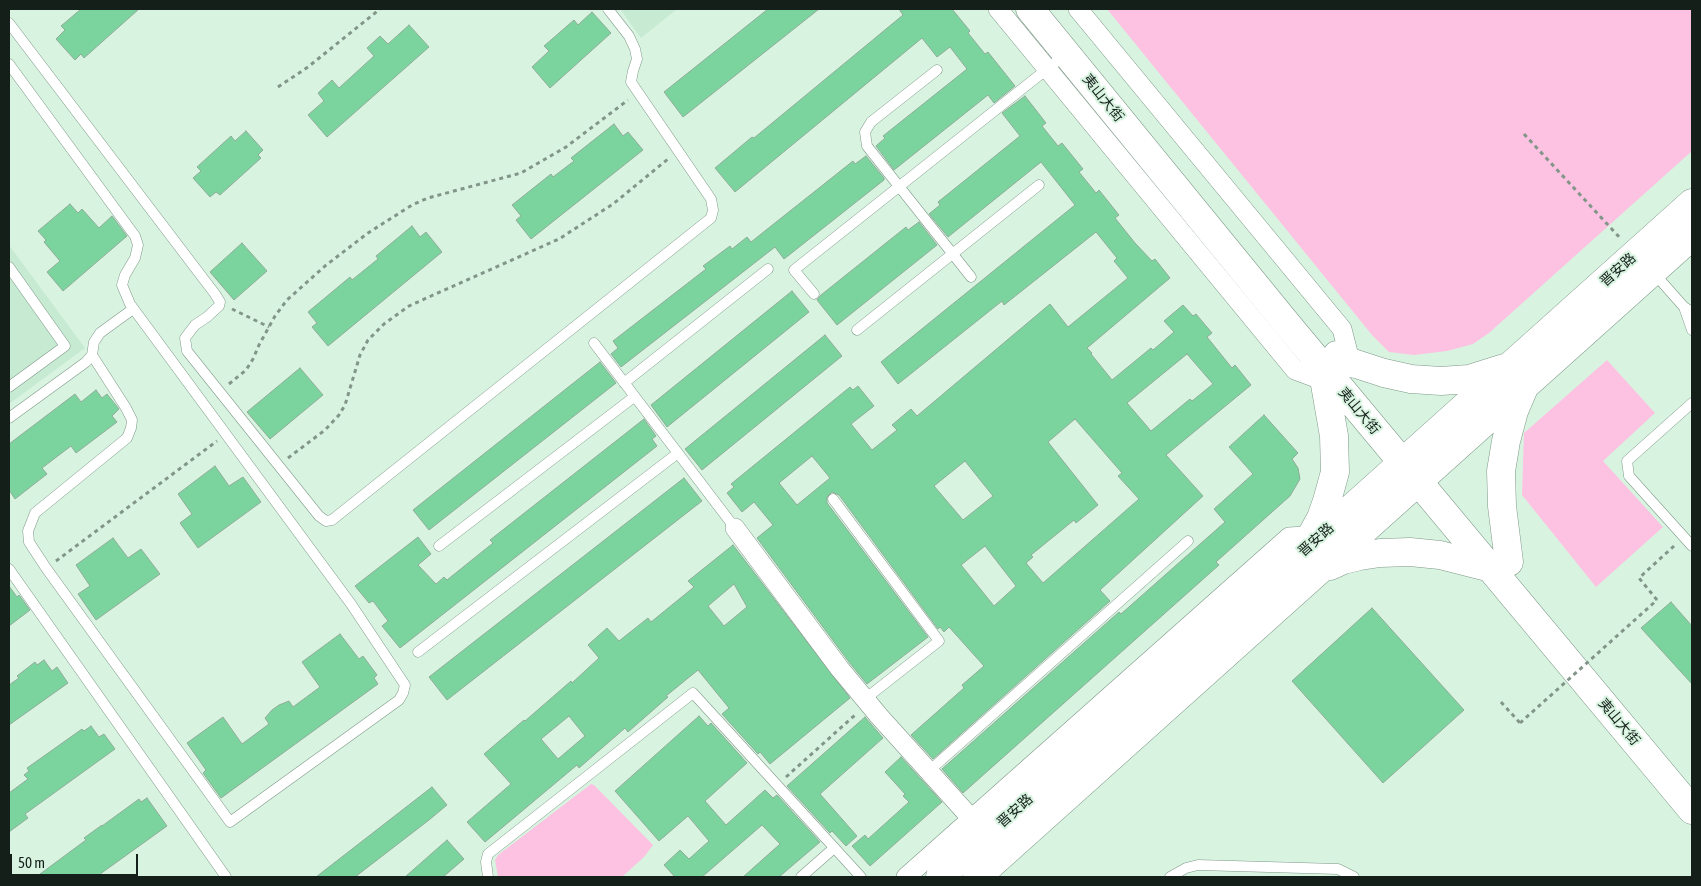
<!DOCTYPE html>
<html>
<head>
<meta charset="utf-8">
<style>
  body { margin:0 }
  #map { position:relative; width:1701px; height:886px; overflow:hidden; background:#d8f4e1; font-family:"Asap Condensed",sans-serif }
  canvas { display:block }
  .frame { position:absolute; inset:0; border:10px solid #151f19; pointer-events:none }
  .scale { position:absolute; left:10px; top:854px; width:128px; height:22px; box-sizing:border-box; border:2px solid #151f19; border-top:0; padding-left:6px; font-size:15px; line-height:18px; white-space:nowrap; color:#151f19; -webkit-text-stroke:4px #d8f4e1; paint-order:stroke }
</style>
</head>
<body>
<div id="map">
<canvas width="1701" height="886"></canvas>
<div class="frame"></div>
<div class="scale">50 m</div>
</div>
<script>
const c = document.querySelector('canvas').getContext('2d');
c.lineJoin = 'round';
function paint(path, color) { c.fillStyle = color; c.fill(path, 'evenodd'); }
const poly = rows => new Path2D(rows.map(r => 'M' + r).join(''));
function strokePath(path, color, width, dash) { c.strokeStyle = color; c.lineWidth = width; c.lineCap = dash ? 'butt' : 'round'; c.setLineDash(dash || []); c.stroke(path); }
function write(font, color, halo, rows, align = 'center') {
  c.font = font + ' "Asap Condensed","Noto Sans SC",sans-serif'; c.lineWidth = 4; c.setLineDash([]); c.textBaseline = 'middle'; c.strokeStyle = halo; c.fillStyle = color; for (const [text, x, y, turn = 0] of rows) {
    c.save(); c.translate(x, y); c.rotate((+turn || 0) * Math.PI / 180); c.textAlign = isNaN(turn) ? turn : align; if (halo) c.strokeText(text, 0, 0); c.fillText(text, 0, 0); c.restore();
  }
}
const built = poly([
  [620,9,677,9,641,38],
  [9,245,85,348,9,404]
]);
const green = poly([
  [1107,9,1692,9,1692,151,1489,333,1473,344,1447,351,1414,355,1389,352,1372,335],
  [1607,360,1655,413,1603,461,1663,527,1596,587,1522,495,1524,433],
  [591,784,594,785,653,845,644,857,622,877,498,877,495,860,498,855]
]);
const building = poly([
  [81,9,139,9,84,58,81,54,75,60,56,39,65,30,61,26,81,9],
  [768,9,819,9,683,117,664,92,768,9],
  [899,9,952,9,970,31,968,33,985,54,988,52,1015,86,994,103,988,95,894,170,876,146,885,138,883,136,967,69,950,47,937,57,922,38,735,192,715,168,752,137,754,138,903,15,899,9],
  [592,12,611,33,550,88,532,67,549,51,544,46,574,20,578,25,592,12],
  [409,25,429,47,327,137,308,115,324,101,318,93,332,80,339,88,374,56,367,48,380,36,388,44,409,25],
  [1025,96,1046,123,1042,126,1058,146,1062,143,1083,169,1079,172,1096,193,1099,190,1119,215,1115,218,1135,243,1152,261,1155,259,1170,278,1087,348,1092,353,1091,354,1112,380,1151,348,1153,350,1174,332,1164,321,1183,305,1193,316,1196,314,1212,333,1207,337,1232,368,1235,365,1251,385,1166,455,1203,496,1100,590,1110,601,933,759,911,735,964,688,962,685,984,666,949,627,944,632,940,627,938,629,839,495,832,492,827,497,827,503,928,637,867,684,849,662,757,538,773,525,754,502,742,512,727,493,734,487,731,484,850,387,853,390,858,386,874,406,851,424,872,450,897,430,892,425,911,409,917,416,1050,304,1068,327,1128,278,1114,261,1117,258,1096,232,1004,305,1002,301,898,384,881,362,1075,205,1041,162,948,237,929,214,940,205,938,202,1020,136,1002,113,1025,96],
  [1187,354,1213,384,1192,401,1190,399,1151,431,1127,403,1187,354],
  [1075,419,1122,473,1118,476,1139,499,1043,583,1026,563,1033,557,1031,555,1074,520,1076,523,1098,505,1048,442,1075,419],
  [812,456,830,478,797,505,779,483,812,456],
  [965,461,993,496,963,520,934,486,965,461],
  [985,546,1016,586,994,606,961,565,985,546],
  [614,124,623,136,628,132,643,150,531,239,516,220,521,216,512,205,551,174,553,177,574,161,571,158,614,124],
  [246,131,263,150,258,155,261,158,220,195,216,192,210,197,193,178,201,171,197,167,231,136,235,141,246,131],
  [866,156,884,178,884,180,784,259,775,247,621,367,611,354,618,348,613,341,706,269,703,266,730,246,732,249,747,237,751,242,853,161,855,164,866,156],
  [70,204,78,213,82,209,99,228,112,216,127,236,63,291,47,272,60,261,44,242,46,240,38,231,70,204],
  [919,222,937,245,837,325,817,300,821,295,906,227,908,230,919,222],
  [412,226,420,237,426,232,442,252,328,346,312,327,317,323,308,312,350,277,352,280,378,259,376,256,412,226],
  [242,243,267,271,234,300,210,272,242,243],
  [792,291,809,312,667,427,651,405,792,291],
  [825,335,842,356,702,470,685,449,825,335],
  [600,362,616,383,429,530,413,510,600,362],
  [300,368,323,395,270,439,247,412,300,368],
  [96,390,102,398,107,394,119,409,112,416,117,422,76,453,71,446,42,468,47,474,15,499,9,490,9,444,75,394,81,402,96,390],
  [1264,415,1298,453,1292,459,1298,468,1300,479,1290,496,1216,562,1219,565,963,793,942,769,1119,612,1121,614,1225,522,1214,509,1253,474,1229,447,1264,415],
  [644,419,656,436,652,439,657,446,400,648,382,626,388,621,373,601,369,603,355,586,418,537,431,554,418,565,436,584,444,577,447,580,493,543,490,540,644,419],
  [215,466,229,486,243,477,261,502,198,548,180,523,192,514,178,494,215,466],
  [684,478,702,501,447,700,429,677,684,478],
  [113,538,128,558,141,549,160,574,96,620,78,594,90,586,76,565,113,538],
  [733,545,850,698,770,764,760,752,758,754,722,714,729,708,698,670,666,696,668,697,628,732,625,728,579,768,577,765,485,842,467,822,511,784,484,754,524,720,525,721,571,681,572,683,599,658,588,645,607,628,619,641,648,618,651,622,694,587,688,581,733,545],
  [734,584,747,607,724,626,708,606,734,584],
  [569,716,585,736,558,759,541,739,569,716],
  [9,586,17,597,19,595,30,610,9,626,9,586],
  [1671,602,1692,626,1692,684,1641,628,1671,602],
  [1372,608,1464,710,1383,783,1292,681,1372,608],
  [340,634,359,659,363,656,377,675,374,678,378,684,221,798,203,773,206,770,187,743,223,717,242,744,269,724,265,718,272,710,279,705,289,701,293,707,320,687,302,662,340,634],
  [44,660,52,671,57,667,68,683,9,725,9,685,19,678,17,676,35,662,37,665,44,660],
  [699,716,708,726,711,723,747,763,705,801,726,825,765,790,773,798,777,795,820,842,779,877,743,877,780,844,762,825,702,877,675,877,664,865,680,850,689,859,709,841,688,816,659,841,615,791,699,716],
  [865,717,883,738,820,794,857,836,846,846,832,831,830,833,787,786,865,717],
  [91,726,99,737,104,734,115,749,25,814,28,818,9,832,9,793,28,779,24,775,29,771,27,768,82,729,84,731,91,726],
  [901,757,942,802,870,866,852,846,865,835,868,839,909,802,903,796,905,794,885,772,901,757],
  [432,787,447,805,429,820,355,877,316,877,432,787],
  [147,798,167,826,96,877,36,877,86,840,84,838,102,825,102,826,139,799,141,802,147,798],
  [447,840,464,859,443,877,405,877,447,840]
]);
const path = poly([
  [278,87,308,67,380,9],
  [1524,134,1621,239],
  [232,309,269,327],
  [229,384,246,370,253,359,259,345,275,316,287,300,325,266,368,233,412,205,428,198,521,173,566,147,628,100],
  [288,458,325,430,339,415,345,405,360,355,368,340,384,324,409,306,431,296,559,239,613,204,668,159],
  [56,561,217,441],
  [1657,600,1639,578,1674,546],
  [1501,702,1520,723],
  [786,777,855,715]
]);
const service = poly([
  [9,23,215,294,220,302,219,306,207,317,195,325,185,338,187,351,319,516,326,521,332,520,711,218,713,210,711,199,631,82,633,71,637,59,635,49,629,36,608,9],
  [9,64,135,236,138,245,135,258,125,275,122,285,130,304,351,604,405,685,403,693,399,700,230,822,46,568,29,542,28,531,35,513,127,438,131,428,132,420,126,408,92,355],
  [937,70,871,122,865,132,867,146,971,277],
  [9,267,65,346,9,387],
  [1653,272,1684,307,1692,312],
  [814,294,794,270,1066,54],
  [1684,307,1692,330],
  [857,330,1039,185],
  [594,343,735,528],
  [624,383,768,269],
  [1692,403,1627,461,1629,476,1692,546],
  [9,418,86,362,92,355,94,342,100,333,133,309],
  [833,499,939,641,865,699],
  [439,546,634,397],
  [9,569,226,877],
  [418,652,678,453],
  [929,771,1188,541],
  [488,877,486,862,488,854,693,693,861,877],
  [801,877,834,848],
  [1170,877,1186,868,1198,865,1338,869,1354,877]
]);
const minor = poly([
  [998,9,1295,370,1333,384],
  [1078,9,1342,329,1352,368],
  [735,528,840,669,879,716,979,827],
  [906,877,1289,537,1321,535]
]);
const secondary = poly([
  [1030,9,1287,324,1692,810],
  [1337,355,1350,362,1384,373,1411,379,1441,381,1469,379,1504,368],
  [1309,540,1321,518,1327,501,1335,472,1334,436,1322,367],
  [1509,562,1502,506,1501,471,1506,441,1514,411,1523,390],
  [1330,566,1343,560,1360,556,1380,553,1410,552,1440,555,1491,568],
  [940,877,1692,203],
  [977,877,1692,236]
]);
const pathBridge = poly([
  [1520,723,1657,600]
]);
const streetNames = [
  ["夷山大街",1103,98,51],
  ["晋安路",1618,270,-42],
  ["夷山大街",1359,411,50],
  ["晋安路",1316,540,-42],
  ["夷山大街",1619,722,50],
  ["晋安路",1015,811,-42]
];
paint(built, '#c7ead2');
paint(green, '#fdc2e1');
paint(building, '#7bd49e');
strokePath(building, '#90ab99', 1);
strokePath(service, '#7e9887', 11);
strokePath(minor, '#7e9887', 20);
strokePath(secondary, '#7e9887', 29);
strokePath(path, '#819588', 3, [4, 4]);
strokePath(service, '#fff', 10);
strokePath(minor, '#fff', 19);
strokePath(secondary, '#fff', 28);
strokePath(pathBridge, '#819588', 3, [4, 4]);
write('14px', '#151f19', '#d8f4e1', streetNames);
</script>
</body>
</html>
